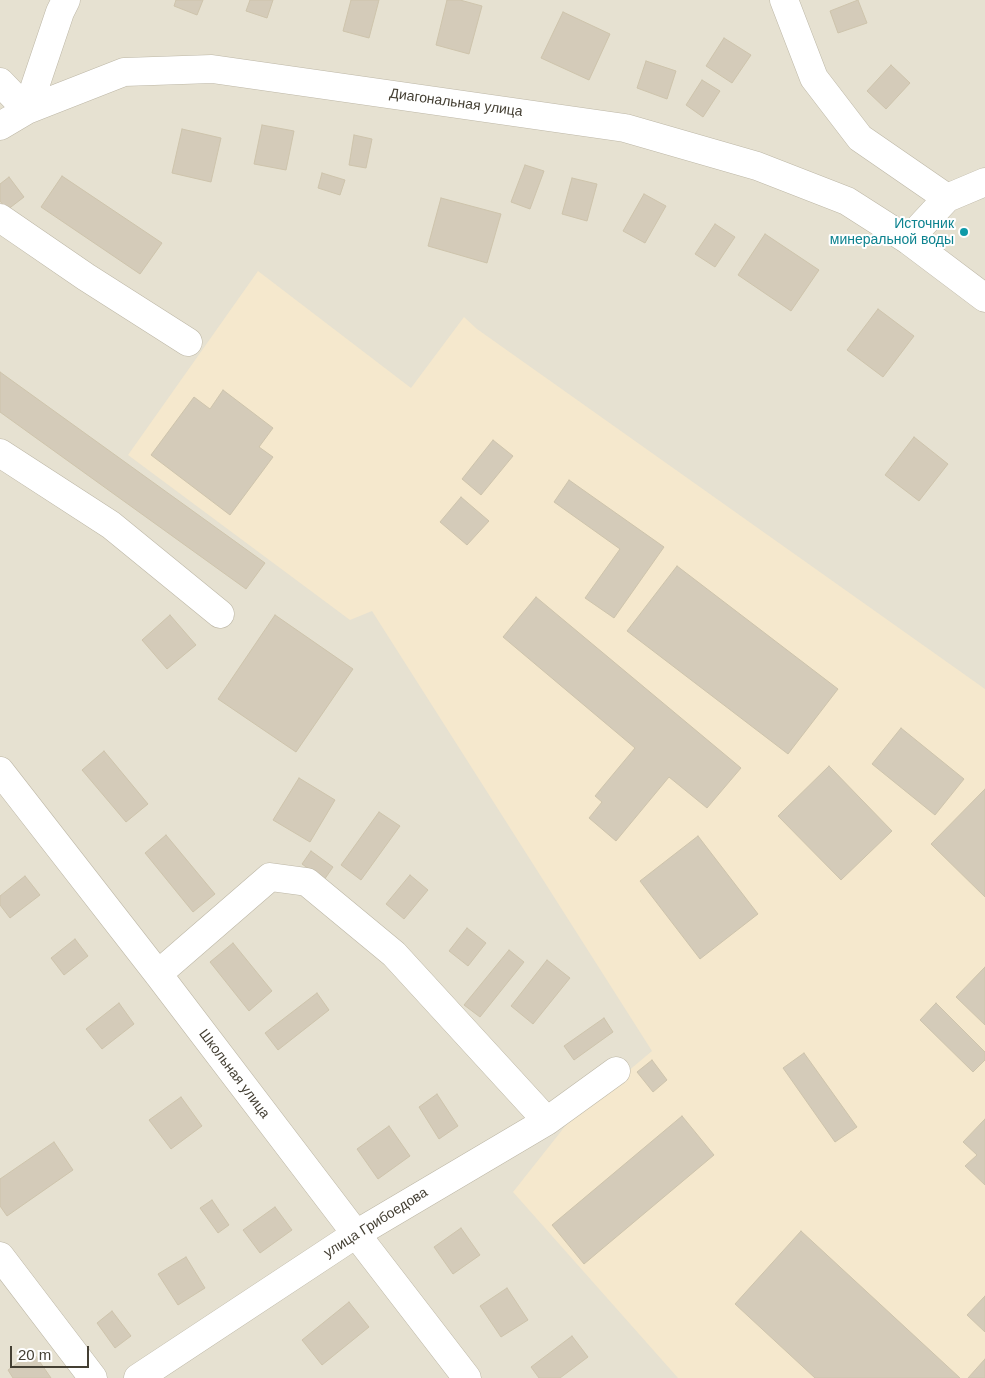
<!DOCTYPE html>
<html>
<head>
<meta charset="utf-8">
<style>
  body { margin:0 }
  #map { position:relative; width:985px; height:1378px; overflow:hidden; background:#f2efe3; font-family:Arial,sans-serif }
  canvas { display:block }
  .scale { position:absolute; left:10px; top:1346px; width:79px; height:22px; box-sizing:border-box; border:2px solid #443f33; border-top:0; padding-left:6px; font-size:15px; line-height:18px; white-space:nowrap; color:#443f33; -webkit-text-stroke:4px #fff; paint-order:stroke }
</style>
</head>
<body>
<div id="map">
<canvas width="985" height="1378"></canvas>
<div class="scale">20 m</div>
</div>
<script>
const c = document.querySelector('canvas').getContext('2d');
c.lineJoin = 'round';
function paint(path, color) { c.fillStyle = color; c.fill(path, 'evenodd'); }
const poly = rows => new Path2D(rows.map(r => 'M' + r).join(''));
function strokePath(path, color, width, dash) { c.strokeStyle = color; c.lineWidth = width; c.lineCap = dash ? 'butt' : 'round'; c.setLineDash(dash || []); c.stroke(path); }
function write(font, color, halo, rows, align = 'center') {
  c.font = font + ' Arial,sans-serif'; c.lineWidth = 4; c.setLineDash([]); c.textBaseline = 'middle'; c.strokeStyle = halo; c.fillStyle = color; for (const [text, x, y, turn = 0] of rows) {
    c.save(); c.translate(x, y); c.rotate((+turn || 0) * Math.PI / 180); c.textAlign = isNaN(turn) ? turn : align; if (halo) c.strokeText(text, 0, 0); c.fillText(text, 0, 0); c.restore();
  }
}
const residential = poly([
  [0,0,985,0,985,1378,0,1378]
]);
const commercial = poly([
  [258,271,411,388,464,317,477,329,985,689,985,1378,678,1378,513,1192,570,1120,652,1051,372,611,350,620,128,455]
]);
const building = poly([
  [176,0,203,0,197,15,174,6,176,0],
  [250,0,273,0,267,18,246,11,250,0],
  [351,0,379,0,369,38,343,31,351,0],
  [447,0,460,0,482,6,469,54,436,45,447,0],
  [858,0,867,23,838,33,830,11,858,0],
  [563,12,610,34,589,80,541,58,563,12],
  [724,38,751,55,732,83,706,66,724,38],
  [646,61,676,71,667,99,637,88,646,61],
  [891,65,910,83,886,109,867,91,891,65],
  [702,80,720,91,703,117,686,105,702,80],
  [262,125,294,131,286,170,254,164,262,125],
  [182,129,221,138,211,182,172,173,182,129],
  [354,135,372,139,366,168,349,165,354,135],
  [525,165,544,171,530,209,511,202,525,165],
  [322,173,345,180,340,195,318,188,322,173],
  [62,176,162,243,140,274,41,207,62,176],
  [9,177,24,197,7,210,0,201,0,184,9,177],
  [572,178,597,184,587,221,562,214,572,178],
  [644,194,666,206,645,243,623,231,644,194],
  [441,198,501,214,487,263,428,246,441,198],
  [715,224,735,237,715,267,695,254,715,224],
  [765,234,819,270,791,311,738,275,765,234],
  [878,309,914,336,883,377,847,350,878,309],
  [0,372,265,563,246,589,0,412,0,372],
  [223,390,273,428,259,447,273,457,230,515,151,455,194,397,210,409,223,390],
  [914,437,948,464,919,501,885,475,914,437],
  [493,440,513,456,481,495,462,479,493,440],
  [569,480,664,547,614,618,585,598,620,549,554,502,569,480],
  [461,497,489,521,467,545,440,522,461,497],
  [677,566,838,689,788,754,627,631,677,566],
  [536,597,741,768,707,808,669,777,616,841,589,818,602,802,595,796,635,748,503,637,536,597],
  [170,615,196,645,167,669,142,640,170,615],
  [275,615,353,669,296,752,218,699,275,615],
  [901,728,964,779,935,815,872,764,901,728],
  [104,751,148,804,126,822,82,770,104,751],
  [829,766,892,831,841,880,778,816,829,766],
  [299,778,335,800,310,842,273,820,299,778],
  [985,789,985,897,931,844,985,789],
  [379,812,400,826,361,880,341,865,379,812],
  [166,835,215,894,193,912,145,853,166,835],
  [698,836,758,914,700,959,640,881,698,836],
  [311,851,333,867,324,880,302,864,311,851],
  [410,875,428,890,404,919,386,904,410,875],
  [25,876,40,895,10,918,0,905,0,896,25,876],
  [467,928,486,943,468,966,449,951,467,928],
  [75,939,88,956,64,975,51,958,75,939],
  [233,943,272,991,249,1011,210,962,233,943],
  [509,950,524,962,480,1017,464,1005,509,950],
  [547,960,570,978,533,1024,511,1006,547,960],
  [985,967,985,1025,956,997,985,967],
  [317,993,329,1010,278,1050,265,1033,317,993],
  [119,1003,134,1024,102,1049,86,1029,119,1003],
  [936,1003,985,1052,985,1060,973,1072,920,1020,936,1003],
  [604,1018,613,1032,574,1060,564,1046,604,1018],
  [804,1053,857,1127,835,1142,783,1068,804,1053],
  [652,1060,667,1080,653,1092,637,1072,652,1060],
  [437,1094,458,1126,439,1139,419,1107,437,1094],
  [181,1097,202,1126,171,1149,149,1120,181,1097],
  [682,1116,714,1155,584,1264,552,1225,682,1116],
  [985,1119,985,1185,965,1166,977,1155,963,1142,985,1119],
  [389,1126,410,1156,378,1179,357,1149,389,1126],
  [54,1142,73,1170,7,1216,0,1206,0,1179,54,1142],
  [212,1200,229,1225,218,1233,200,1208,212,1200],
  [275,1207,292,1230,260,1253,243,1230,275,1207],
  [461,1228,480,1255,453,1274,434,1247,461,1228],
  [801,1231,960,1378,815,1378,735,1304,801,1231],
  [186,1257,205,1288,178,1305,158,1274,186,1257],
  [507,1288,528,1320,501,1337,480,1306,507,1288],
  [985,1296,985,1332,967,1315,985,1296],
  [349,1302,369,1327,322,1365,302,1340,349,1302],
  [112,1311,131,1336,115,1348,97,1323,112,1311],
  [572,1336,588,1357,560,1378,539,1378,531,1367,572,1336],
  [33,1352,51,1378,13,1378,8,1370,33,1352],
  [985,1359,985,1378,968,1378,985,1359]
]);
const minor = poly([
  [784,0,814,78,860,138,947,198,908,240],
  [0,82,27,110],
  [27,110,60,12,66,0],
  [0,126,27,110,124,72,212,69,625,128,757,166,847,201,908,240,985,298],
  [947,198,985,182],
  [0,218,86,277,188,342],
  [0,453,111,525,220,614],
  [0,771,158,974,356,1234,467,1378],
  [158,974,270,877,307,882,394,954,547,1121],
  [0,1256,93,1378],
  [138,1378,356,1234,547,1121,616,1071]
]);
const markers = [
  [964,232,5,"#0f9aa8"]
];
const streetNames = [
  ["Диагональная улица",456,103,8],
  ["Школьная улица",234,1074,53],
  ["улица Грибоедова",376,1223,-32]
];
const cultureNames = [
  ["Источник",954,224],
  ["минеральной воды",954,240]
];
paint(residential, '#e6e1d1');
paint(commercial, '#f5e8cd');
paint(building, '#d4cbb9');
strokePath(building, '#cec4ac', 1);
strokePath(minor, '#bdb7a6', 29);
strokePath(minor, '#fff', 28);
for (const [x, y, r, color] of markers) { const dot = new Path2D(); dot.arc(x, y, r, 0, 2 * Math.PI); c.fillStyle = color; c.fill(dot); strokePath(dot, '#fff', 2); }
write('14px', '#443f33', '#fff', streetNames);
write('14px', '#0d838f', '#fff', cultureNames, 'right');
</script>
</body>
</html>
